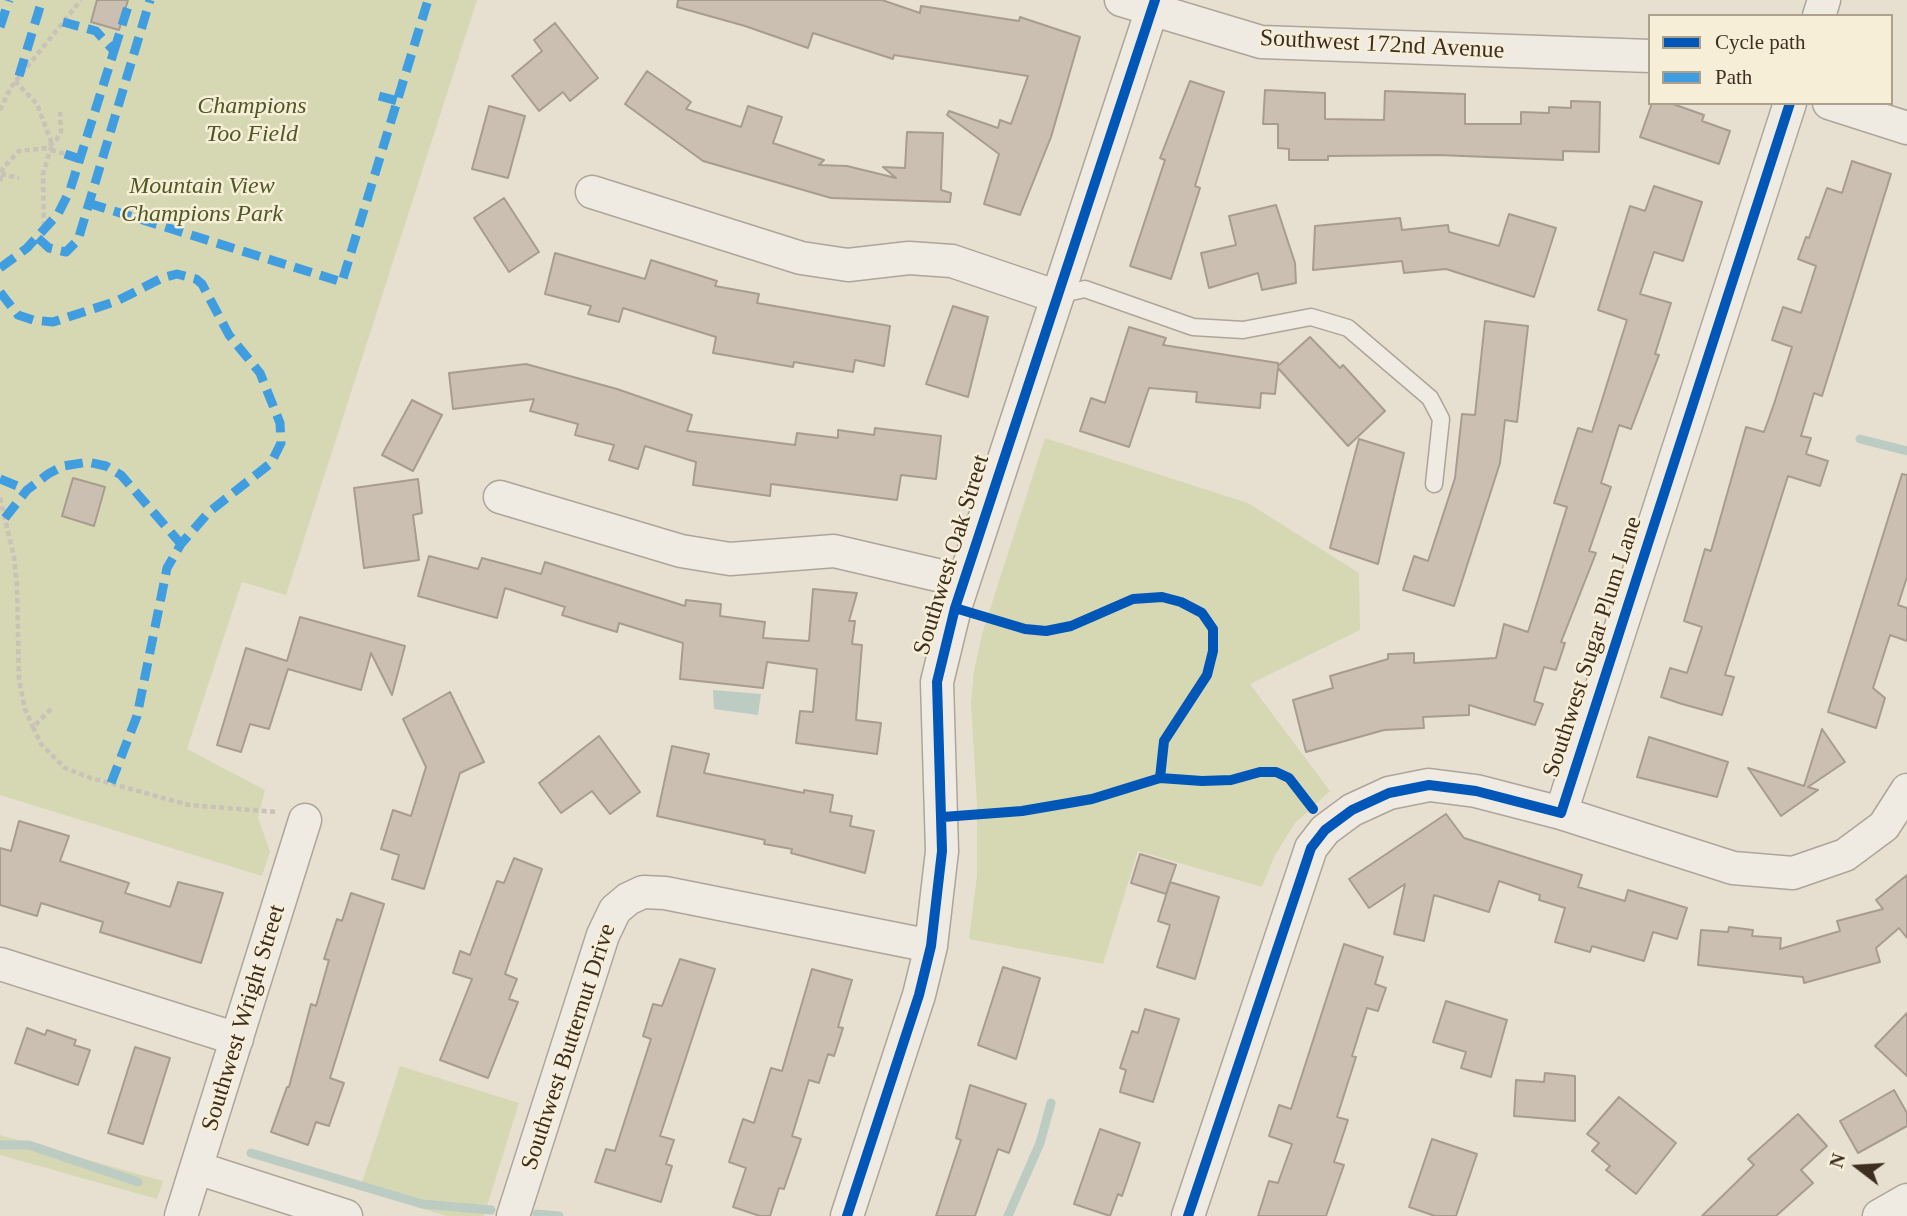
<!DOCTYPE html>
<html>
<head>
<meta charset="utf-8">
<style>
  body { margin:0 }
  #map { position:relative; width:1907px; height:1216px; overflow:hidden; background:#e7e0d1; font-family:"Times New Roman",serif }
  canvas { display:block }
  .legend { position:absolute; left:1648px; top:14px; width:245px; height:91px; box-sizing:border-box; background:#f7eed8; border:2px solid #ada18e; margin:0; padding:9px 12px; list-style:none; font-size:21px; color:#3d2e20 }
  .legend li { display:flex; align-items:center; gap:14px; height:35px }
  .legend b { width:35px; border:2px solid #ada18e }
  .north { position:absolute; left:1823px; top:1132px; width:70px; height:70px; -webkit-text-stroke:5px #f7eed8; paint-order:stroke; rotate:287deg; font-size:19px; font-weight:700; line-height:28px; text-align:center; color:#3d2e20 }
  .north::after { content:''; display:block; margin:auto; width:24px; height:32px; background:#3d2e20; clip-path:polygon(50% 0,100% 100%,50% 72%,0 100%) }
</style>
</head>
<body>
<div id="map">
<canvas width="1907" height="1216"></canvas>
<ul class="legend">
<li><b style="height:9px;background:#0057b8"></b>Cycle path</li>
<li><b style="height:9px;background:#3f9de0"></b>Path</li>
</ul>
<div class="north">N</div>
</div>
<script>
const c = document.querySelector('canvas').getContext('2d');
c.lineJoin = 'round';
function paint(path, color) { c.fillStyle = color; c.fill(path, 'evenodd'); }
const poly = rows => new Path2D(rows.map(r => 'M' + r).join(''));
function strokePath(path, color, width, dash) { c.strokeStyle = color; c.lineWidth = width; c.lineCap = dash ? 'butt' : 'round'; c.setLineDash(dash || []); c.stroke(path); }
function write(font, color, halo, rows, align = 'center') {
  c.font = font + ' "Times New Roman",serif'; c.lineWidth = 5; c.setLineDash([]); c.textBaseline = 'middle'; c.strokeStyle = halo; c.fillStyle = color; for (const [text, x, y, turn = 0] of rows) {
    c.save(); c.translate(x, y); c.rotate((+turn || 0) * Math.PI / 180); c.textAlign = isNaN(turn) ? turn : align; if (halo) c.strokeText(text, 0, 0); c.fillText(text, 0, 0); c.restore();
  }
}
const green = poly([
  [0,0,477,0,286,595,242,582,187,749,265,790,258,818,270,851,262,876,0,795],
  [1045,438,1248,503,1359,573,1360,630,1250,684,1330,791,1295,823,1275,855,1262,887,1138,851,1103,964,969,939,977,876,977,805,971,704,974,671,982,634],
  [400,1066,519,1103,484,1216,446,1216,360,1189],
  [0,1135,163,1181,157,1199,0,1155]
]);
const water = poly([
  [713,690,761,694,758,715,714,709]
]);
const stream = poly([
  [1860,439,1907,451],
  [0,1145,29,1145,138,1182],
  [251,1153,422,1204,491,1210],
  [537,1214,559,1216],
  [1008,1216,1040,1143,1051,1103]
]);
const building = poly([
  [97,0,128,0,119,30,91,22,97,0],
  [678,0,882,0,920,13,921,6,1019,21,1020,17,1080,37,1051,137,1020,215,984,204,999,154,947,115,949,111,998,128,1000,120,1011,124,1028,76,894,55,893,59,813,33,808,48,745,26,677,7,678,0],
  [555,23,598,78,570,101,563,92,539,111,512,76,542,51,534,40,555,23],
  [647,71,691,102,686,109,741,127,748,106,782,117,773,143,824,160,819,165,847,166,896,178,883,167,905,168,907,132,943,133,941,190,951,193,950,202,831,198,703,161,625,104,647,71],
  [1190,81,1224,92,1195,186,1200,188,1171,279,1130,266,1165,160,1160,158,1190,81],
  [1265,90,1325,93,1325,119,1384,120,1385,91,1465,94,1465,124,1521,124,1521,112,1549,113,1549,107,1571,108,1571,101,1600,102,1599,152,1563,151,1563,160,1438,155,1328,156,1328,160,1289,160,1289,149,1278,148,1278,124,1263,124,1265,90],
  [1652,103,1670,103,1704,115,1702,121,1730,131,1719,164,1640,137,1652,103],
  [489,106,525,116,508,178,472,169,489,106],
  [1852,161,1891,174,1822,396,1814,393,1801,436,1811,438,1806,454,1828,461,1820,486,1788,476,1725,675,1734,677,1722,715,1682,704,1661,697,1670,668,1687,673,1702,627,1684,621,1705,549,1711,551,1746,427,1764,432,1774,404,1792,347,1772,340,1783,307,1801,313,1816,266,1798,259,1806,237,1809,238,1827,188,1842,193,1852,161],
  [1654,186,1702,202,1683,261,1654,252,1640,294,1671,303,1655,354,1659,355,1631,429,1619,425,1601,483,1611,487,1589,551,1596,553,1561,642,1565,643,1556,670,1544,667,1534,701,1543,704,1535,725,1469,705,1469,715,1423,717,1424,728,1384,730,1306,752,1293,700,1333,688,1330,676,1388,659,1388,654,1414,653,1414,663,1496,658,1504,624,1528,632,1567,507,1554,503,1578,428,1592,432,1627,320,1598,310,1630,206,1645,211,1654,186],
  [504,198,539,252,509,272,474,218,504,198],
  [1276,205,1295,263,1296,283,1262,290,1258,273,1209,288,1201,253,1236,245,1229,216,1276,205],
  [1509,214,1556,228,1534,297,1446,269,1404,273,1402,261,1313,270,1315,226,1400,218,1402,230,1448,225,1449,232,1499,246,1509,214],
  [555,253,645,279,651,260,717,281,715,286,759,294,757,303,890,326,884,366,855,360,853,372,794,362,793,367,713,353,716,337,623,308,619,322,588,314,591,306,545,294,555,253],
  [953,306,988,317,968,397,926,384,953,306],
  [1485,321,1528,326,1517,422,1505,420,1500,463,1454,606,1403,590,1414,556,1428,561,1455,478,1462,414,1475,415,1485,321],
  [1129,327,1166,338,1163,345,1278,363,1278,366,1310,337,1340,368,1343,365,1385,411,1348,446,1278,368,1275,394,1261,393,1260,408,1196,402,1197,392,1149,388,1129,447,1080,431,1091,398,1105,403,1129,327],
  [526,364,617,389,692,415,687,431,795,445,797,433,838,438,838,430,874,435,875,428,941,436,936,479,901,475,897,500,771,484,770,496,693,485,696,462,645,446,638,469,609,460,614,445,575,435,578,424,530,411,534,399,453,409,449,373,526,364],
  [412,400,442,415,413,471,382,455,412,400],
  [1359,439,1404,453,1378,564,1330,548,1359,439],
  [1902,474,1907,475,1907,577,1898,605,1907,608,1907,641,1890,635,1873,688,1885,698,1876,728,1828,712,1902,474],
  [73,478,105,487,94,526,62,516,73,478],
  [418,479,422,513,413,515,419,560,364,568,354,488,418,479],
  [429,556,478,569,482,558,541,574,545,562,685,606,686,600,721,604,720,616,765,622,763,638,809,641,813,589,857,593,849,621,855,621,852,644,862,645,856,720,881,723,877,754,796,743,800,711,813,712,817,669,767,662,763,688,680,679,683,643,619,623,617,632,578,620,562,615,565,607,505,588,497,618,418,596,429,556],
  [300,617,405,646,392,695,371,653,361,690,288,669,269,729,250,724,241,752,217,745,246,648,287,661,300,617],
  [450,692,484,762,460,773,424,889,392,879,399,855,381,849,393,810,411,816,426,767,403,719,450,692],
  [1822,729,1845,762,1808,787,1818,790,1781,816,1748,768,1804,786,1822,729],
  [599,736,640,792,610,814,592,791,561,813,539,783,599,736],
  [1649,737,1728,762,1717,797,1637,777,1649,737],
  [672,746,709,754,704,773,804,793,804,790,833,795,830,812,852,816,850,826,874,831,865,873,791,853,792,849,764,844,765,840,657,816,672,746],
  [1446,814,1464,838,1582,875,1578,887,1625,901,1628,890,1687,908,1677,939,1653,932,1644,961,1592,946,1590,952,1555,942,1565,908,1539,900,1540,895,1499,881,1489,912,1434,895,1424,941,1394,934,1405,884,1369,908,1349,879,1446,814],
  [19,821,69,836,60,861,129,883,125,893,170,907,178,882,223,893,201,963,100,932,103,922,41,903,37,916,0,905,0,848,11,851,19,821],
  [1140,854,1176,865,1166,894,1131,883,1140,854],
  [514,858,542,869,505,974,517,979,509,999,518,1002,488,1078,440,1060,472,979,453,973,460,951,470,955,497,881,504,883,514,858],
  [1907,875,1907,938,1899,928,1876,948,1880,962,1804,983,1803,977,1698,965,1701,930,1728,932,1729,927,1753,930,1752,936,1781,938,1780,949,1840,931,1837,921,1883,909,1876,900,1907,875],
  [1170,882,1219,897,1195,979,1157,967,1170,925,1158,921,1170,882],
  [351,893,384,904,330,1078,344,1083,329,1126,316,1122,308,1145,271,1132,287,1087,289,1087,311,1004,316,1006,329,960,324,959,337,919,342,921,351,893],
  [1344,944,1383,957,1375,984,1386,988,1378,1011,1367,1008,1352,1056,1356,1057,1337,1117,1348,1120,1334,1162,1344,1165,1326,1216,1258,1216,1269,1181,1278,1183,1292,1144,1269,1136,1279,1105,1291,1109,1344,944],
  [680,959,715,969,660,1136,674,1140,666,1164,672,1166,661,1202,595,1182,606,1149,615,1151,651,1039,643,1036,653,1004,662,1006,680,959],
  [1003,967,1040,978,1016,1059,978,1045,1003,967],
  [812,969,852,980,838,1027,843,1028,834,1056,828,1054,819,1083,809,1080,792,1136,801,1139,784,1189,779,1188,770,1216,760,1216,733,1207,746,1168,729,1162,743,1119,754,1123,771,1068,782,1071,812,969],
  [1446,1001,1507,1020,1491,1077,1461,1068,1466,1052,1433,1042,1446,1001],
  [1145,1009,1179,1019,1153,1102,1120,1092,1126,1070,1120,1068,1132,1031,1138,1033,1145,1009],
  [1907,1013,1907,1076,1875,1046,1907,1013],
  [27,1028,45,1035,47,1030,76,1040,74,1045,90,1050,78,1085,15,1063,27,1028],
  [135,1047,170,1058,143,1144,108,1133,135,1047],
  [1545,1073,1575,1076,1575,1121,1514,1116,1516,1080,1544,1082,1545,1073],
  [970,1085,1026,1104,1009,1153,998,1149,975,1216,936,1216,961,1140,956,1138,970,1085],
  [1894,1090,1907,1113,1907,1126,1858,1153,1840,1121,1894,1090],
  [1619,1097,1676,1143,1636,1194,1606,1170,1610,1166,1592,1151,1599,1143,1587,1134,1619,1097],
  [1798,1114,1827,1146,1801,1170,1813,1183,1776,1216,1702,1216,1754,1165,1748,1159,1798,1114],
  [1100,1129,1140,1143,1122,1196,1118,1194,1110,1216,1074,1204,1100,1129],
  [1432,1139,1477,1154,1456,1216,1435,1216,1409,1207,1432,1139]
]);
const path = poly([
  [15,81,37,104,52,144,43,174,44,231],
  [0,110,11,87,81,0],
  [51,150,65,154],
  [1,174,19,178],
  [0,181,3,168,19,151,47,148,57,139,61,132,60,112],
  [0,498,14,557,17,587,19,680,25,709,33,727],
  [51,709,33,727,41,744,65,768,91,778,189,805,277,812]
]);
const lane = poly([
  [1057,295,1085,289,1193,327,1243,330,1311,317,1348,328,1430,398,1441,419,1434,484]
]);
const street = poly([
  [1121,0,1261,42,1650,56],
  [1819,16,1824,0],
  [1829,103,1907,128],
  [592,192,801,258,848,265,909,258,952,261,1055,296],
  [500,497,681,551,730,559,834,551,963,581],
  [1561,813,1733,868,1793,873,1845,855,1884,826,1907,790],
  [0,964,237,1039],
  [197,1168,346,1216],
  [181,1216,305,820],
  [513,1216,603,935,615,910,628,899,643,892,665,893,931,946],
  [847,1216,919,995,931,946,942,851,937,682,955,608,1155,0],
  [1188,1216,1311,848,1325,830,1352,810,1389,793,1429,785,1476,791,1561,813,1790,103],
  [1879,1216,1907,1200]
]);
const quiet = poly([
  [0,27,9,0],
  [114,51,130,0],
  [19,76,42,0],
  [379,96,398,101],
  [65,154,80,159],
  [88,203,342,282,428,0],
  [38,238,49,248,66,252,78,240,150,0],
  [0,268,27,248,58,214,70,190,114,51,96,31,63,22],
  [0,292,18,315,33,320,53,322,117,301,162,278,177,274,196,279,202,284,229,335,260,373,280,423,281,443,271,463,209,512,181,544,167,568,137,716,111,783],
  [0,479,27,490],
  [5,518,27,490,48,474,63,466,88,462,106,466,121,475,181,544]
]);
const cycleway = poly([
  [955,608,1025,629,1046,631,1071,626,1133,599,1162,597,1181,602,1202,613,1213,629,1213,651,1207,675,1164,741,1160,778],
  [943,817,1022,811,1092,799,1160,778,1202,781,1231,780,1260,772,1276,772,1289,778,1313,809],
  [847,1216,919,995,931,946,942,851,937,682,955,608,1155,0],
  [1188,1216,1311,848,1325,830,1352,810,1389,793,1429,785,1476,791,1561,813,1790,103]
]);
const streetNames = [
  ["Southwest 172nd Avenue",1382,45,3],
  ["Southwest Oak Street",952,555,-73],
  ["Southwest Sugar Plum Lane",1593,647,-72],
  ["Southwest Wright Street",244,1018,-73],
  ["Southwest Butternut Drive",569,1047,-72]
];
const parkNames = [
  ["Champions",252,107],
  ["Too Field",252,135],
  ["Mountain View",202,187],
  ["Champions Park",202,215]
];
paint(green, '#d6d7b3');
paint(water, '#bcccc2');
strokePath(stream, '#bcccc2', 9);
paint(building, '#cbbfb2');
strokePath(building, '#a89c90', 2);
strokePath(lane, '#ada599', 19);
strokePath(street, '#ada599', 35);
strokePath(path, '#c8c2b9', 4.5, [5, 3.5]);
strokePath(lane, '#efebe3', 16);
strokePath(street, '#efebe3', 32);
strokePath(quiet, '#3f9de0', 9, [18, 9]);
strokePath(cycleway, '#0057b8', 10);
write('24px', '#3d2e20', '#f7eed8', streetNames);
write('italic 24px', '#4d5a26', '#f7eed8', parkNames);
</script>
</body>
</html>
